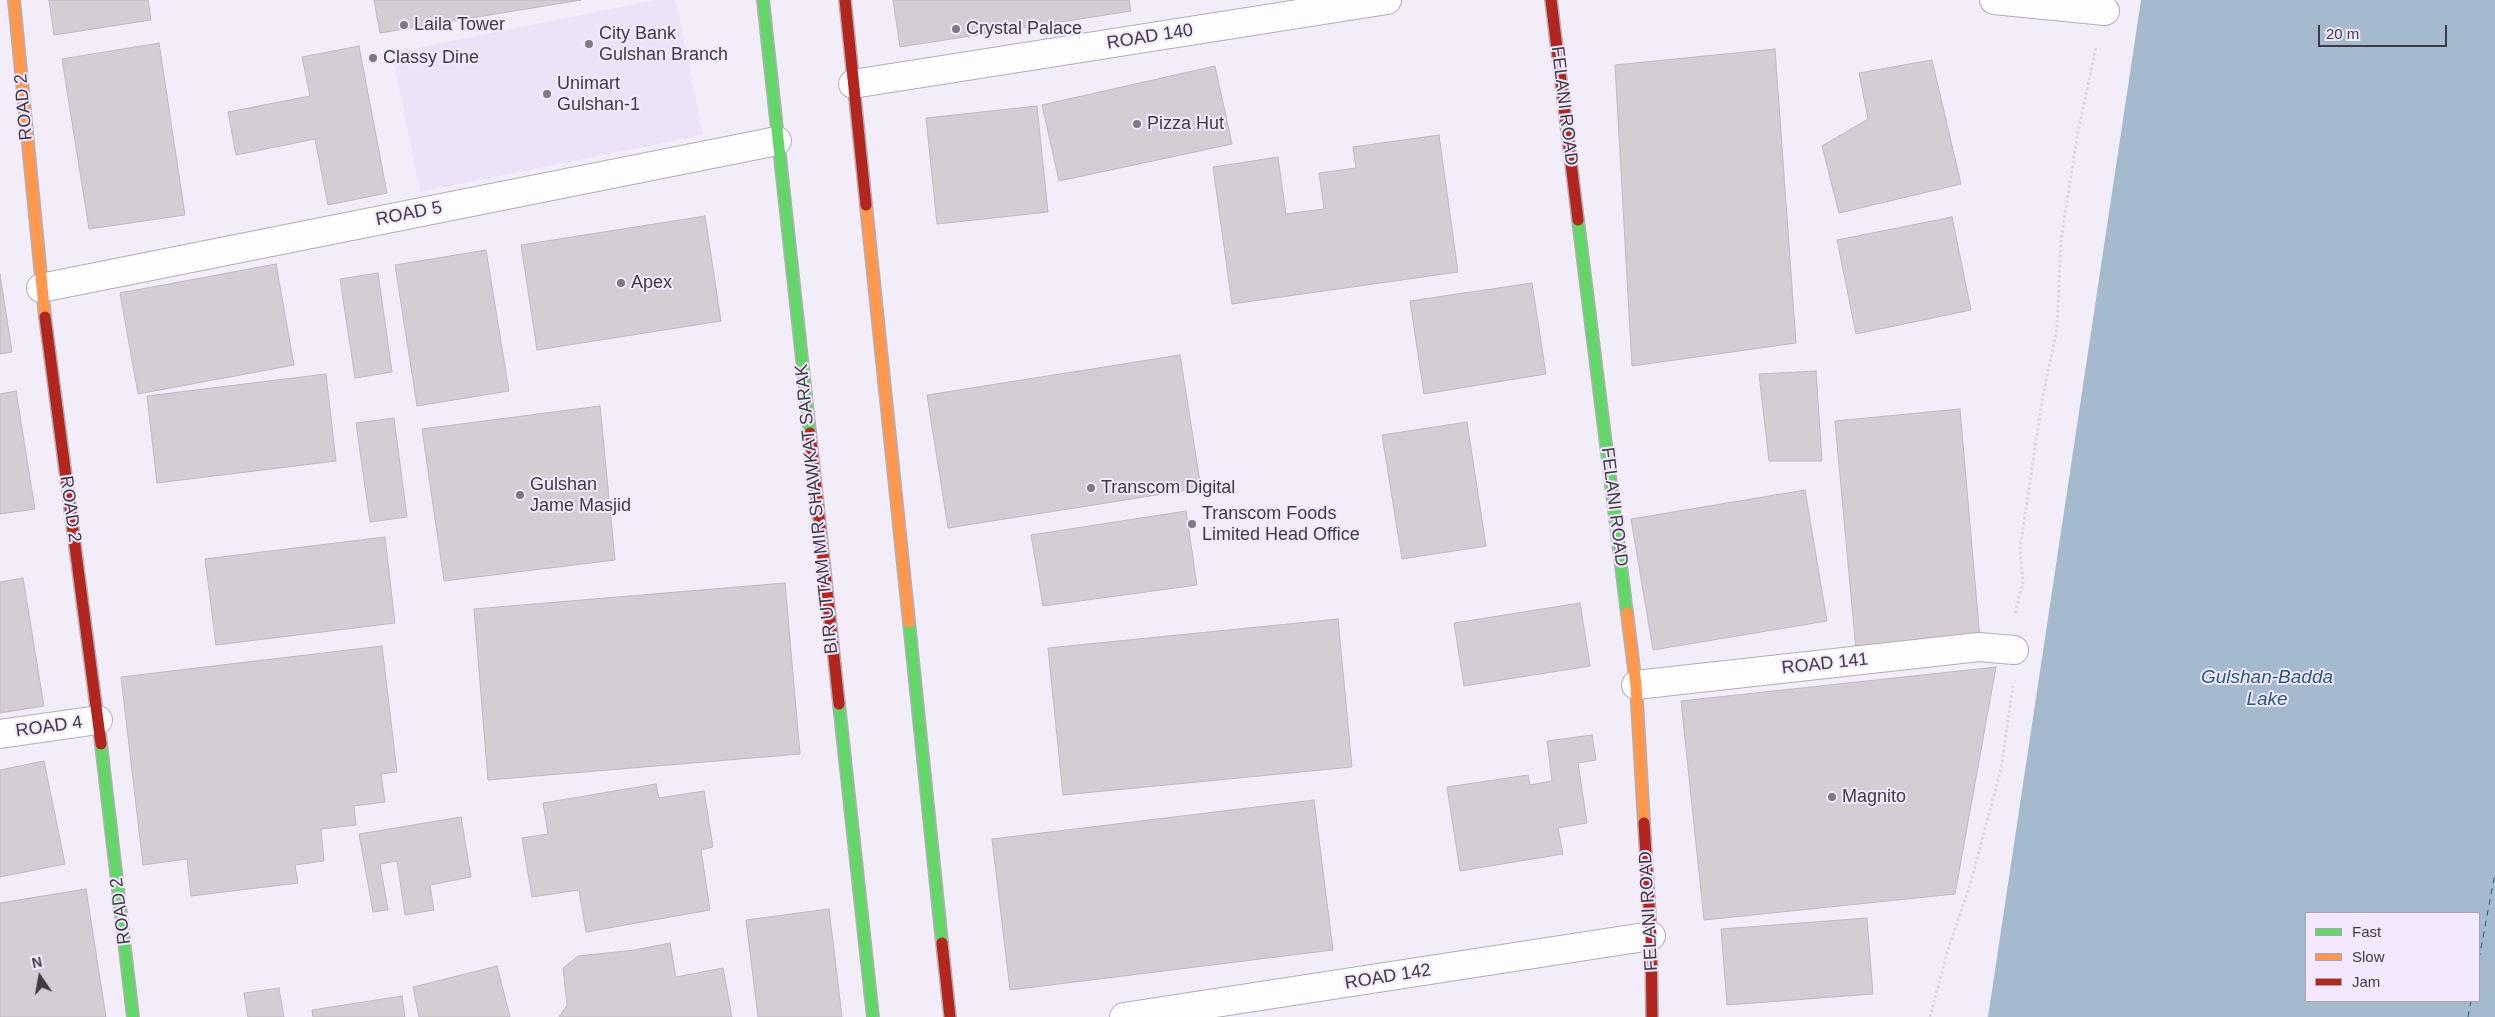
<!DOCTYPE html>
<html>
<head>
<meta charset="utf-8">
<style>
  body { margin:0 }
  #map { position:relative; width:2495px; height:1017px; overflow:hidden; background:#f3edf9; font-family:Helvetica,sans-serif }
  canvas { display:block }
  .legend { position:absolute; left:2305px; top:912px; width:175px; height:90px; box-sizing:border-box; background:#f3e8fe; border:1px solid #aba3b3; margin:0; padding:6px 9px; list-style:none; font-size:15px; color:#3f3b43 }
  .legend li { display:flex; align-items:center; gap:10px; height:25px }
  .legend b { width:25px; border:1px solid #aba3b3 }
  .north { position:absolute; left:15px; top:952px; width:50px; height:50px; -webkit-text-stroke:4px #f3e8fe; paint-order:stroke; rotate:348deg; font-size:14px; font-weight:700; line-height:20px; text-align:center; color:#3f3b43 }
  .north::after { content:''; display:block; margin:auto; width:18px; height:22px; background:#3f3b43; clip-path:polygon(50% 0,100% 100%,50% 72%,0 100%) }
  .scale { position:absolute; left:2318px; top:25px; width:129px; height:22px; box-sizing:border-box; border:2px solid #3f3b43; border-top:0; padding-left:6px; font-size:15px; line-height:18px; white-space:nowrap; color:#3f3b43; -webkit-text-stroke:4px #f3e8fe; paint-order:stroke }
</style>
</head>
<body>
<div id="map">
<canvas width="2495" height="1017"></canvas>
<ul class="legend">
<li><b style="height:6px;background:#63d668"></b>Fast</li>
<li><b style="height:6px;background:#ff974d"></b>Slow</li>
<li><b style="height:6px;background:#b3261e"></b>Jam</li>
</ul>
<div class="north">N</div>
<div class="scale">20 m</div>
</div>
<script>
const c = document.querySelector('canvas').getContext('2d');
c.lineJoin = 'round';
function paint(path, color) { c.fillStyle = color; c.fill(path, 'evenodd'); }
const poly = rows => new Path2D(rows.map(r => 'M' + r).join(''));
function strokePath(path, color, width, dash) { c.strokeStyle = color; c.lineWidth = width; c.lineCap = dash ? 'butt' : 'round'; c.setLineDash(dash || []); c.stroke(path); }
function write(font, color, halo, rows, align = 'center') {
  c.font = font + ' Helvetica,sans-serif'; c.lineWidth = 4; c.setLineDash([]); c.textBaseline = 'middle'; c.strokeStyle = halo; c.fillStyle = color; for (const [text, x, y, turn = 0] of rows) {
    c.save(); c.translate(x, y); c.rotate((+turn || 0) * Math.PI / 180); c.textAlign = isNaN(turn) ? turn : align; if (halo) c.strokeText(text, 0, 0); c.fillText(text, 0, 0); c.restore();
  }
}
const built = poly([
  [655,0,676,0,703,135,420,192,392,53]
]);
const water = poly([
  [2141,0,2495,0,2495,1017,1988,1017],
  [2306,913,2479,913,2479,1001,2306,1001]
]);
const ferry = poly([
  [2479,959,2495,873],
  [2468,1017,2471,1001]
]);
const building = poly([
  [49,0,148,0,151,20,54,35,49,0],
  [374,0,581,0,380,33,374,0],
  [893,0,1129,0,1131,11,900,47,893,0],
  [159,43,185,215,89,229,62,59,159,43],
  [359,46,387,193,328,205,315,139,236,155,228,112,310,96,302,57,359,46],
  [1775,49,1796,343,1632,366,1615,65,1775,49],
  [1932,60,1961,184,1839,213,1822,146,1868,119,1859,73,1932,60],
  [1215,66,1232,144,1059,181,1042,105,1215,66],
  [1037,106,1048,212,937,224,926,118,1037,106],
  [1439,135,1458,272,1232,304,1213,167,1278,157,1286,214,1324,209,1319,173,1356,168,1353,147,1439,135],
  [705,216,721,321,537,350,521,245,705,216],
  [1952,217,1971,310,1856,334,1837,240,1952,217],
  [486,250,509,391,417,406,395,265,486,250],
  [276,264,294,365,138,394,120,293,276,264],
  [378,273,392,372,355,378,340,279,378,273],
  [0,274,12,352,0,354,0,274],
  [1532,283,1546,374,1424,394,1410,301,1532,283],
  [1180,355,1201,488,948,528,927,395,1180,355],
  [1816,371,1822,461,1769,461,1759,374,1816,371],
  [326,374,336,461,157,483,147,396,326,374],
  [16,391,35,509,0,514,0,394,16,391],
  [600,406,615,560,444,581,422,429,600,406],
  [1960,409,1980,639,1856,650,1835,421,1960,409],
  [394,418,407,517,370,522,356,423,394,418],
  [1467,422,1486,546,1402,559,1382,435,1467,422],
  [1805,490,1827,621,1653,650,1631,519,1805,490],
  [1186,511,1197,585,1043,606,1031,535,1186,511],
  [385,537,395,623,216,645,205,559,385,537],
  [23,578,44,706,0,713,0,582,23,578],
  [785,583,800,754,488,780,474,609,785,583],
  [1580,603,1590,666,1464,686,1454,623,1580,603],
  [1338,619,1352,767,1063,795,1048,648,1338,619],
  [382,646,397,772,381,774,385,802,354,806,356,825,321,829,324,861,295,865,298,883,191,896,187,859,143,865,121,677,382,646],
  [1996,667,1955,894,1704,920,1681,701,1996,667],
  [1592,735,1596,760,1578,763,1587,823,1558,828,1563,854,1460,871,1447,787,1528,775,1530,785,1552,781,1547,741,1592,735],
  [44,761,65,864,0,877,0,770,44,761],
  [656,784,659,798,704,791,713,847,701,850,710,910,586,932,579,890,532,897,522,838,548,834,543,803,656,784],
  [1314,800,1333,950,1010,990,992,839,1314,800],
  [461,817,471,877,430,885,434,910,405,915,397,861,380,864,388,910,373,912,359,834,461,817],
  [86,889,106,1017,0,1017,0,903,86,889],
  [829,909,842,1017,758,1017,746,920,829,909],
  [1867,918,1873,994,1727,1005,1721,929,1867,918],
  [670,943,676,977,723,968,732,1017,559,1017,567,1005,563,968,578,956,635,950,670,943],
  [497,966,510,1017,419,1017,413,987,497,966],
  [279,988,284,1017,248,1017,244,993,279,988],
  [402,996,405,1017,313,1017,312,1010,402,996]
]);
const path = poly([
  [2015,613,2023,583,2020,549,2042,401,2057,329,2061,240,2077,137,2096,47],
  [1930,1017,1948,949,1970,885,2001,769,2013,686]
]);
const street = poly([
  [1994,0,2105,11],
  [853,84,1387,0],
  [41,288,777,141],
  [1636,685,1979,647,2014,650],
  [0,734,98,720],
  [1124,1017,1651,936]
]);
const fast = poly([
  [763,0,810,433],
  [1578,220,1627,613],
  [909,622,942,943],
  [839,704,873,1017],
  [101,744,133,1017]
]);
const slow = poly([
  [14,0,45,317],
  [866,205,909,622],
  [1627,613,1636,685,1644,823]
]);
const jam = poly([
  [845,0,866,205],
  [1551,0,1578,220],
  [45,317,101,744],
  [810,433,839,704],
  [1644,823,1651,936,1652,1017],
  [942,943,950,1017]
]);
const markers = [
  [404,25,5,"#7e7983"],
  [956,29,5,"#7e7983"],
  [589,44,5,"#7e7983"],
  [373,58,5,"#7e7983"],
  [547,94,5,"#7e7983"],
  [1137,124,5,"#7e7983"],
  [621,283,5,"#7e7983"],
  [1091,488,5,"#7e7983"],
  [520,495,5,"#7e7983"],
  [1192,524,5,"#7e7983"],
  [1832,797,5,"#7e7983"]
];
const poiNames = [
  ["Laila Tower",414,25],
  ["Crystal Palace",966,29],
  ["City Bank",599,34],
  ["Gulshan Branch",599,55],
  ["Classy Dine",383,58],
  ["Unimart",557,84],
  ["Gulshan-1",557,105],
  ["Pizza Hut",1147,124],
  ["Apex",631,283],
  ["Gulshan",530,485],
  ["Jame Masjid",530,506],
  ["Transcom Digital",1101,488],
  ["Transcom Foods",1202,514],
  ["Limited Head Office",1202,535],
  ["Magnito",1842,797]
];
const streetNames = [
  ["ROAD 140",1150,37,-9],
  ["FELANI ROAD",1564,106,83],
  ["ROAD 2",24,107,-95],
  ["ROAD 5",409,214,-11],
  ["FELANI ROAD",1614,507,83],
  ["ROAD 2",70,509,82],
  ["BIR UTTAM MIR SHAWKAT SARAK",817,509,-96],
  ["ROAD 141",1825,664,-6],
  ["ROAD 4",49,727,-8],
  ["ROAD 2",121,911,-97],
  ["FELANI ROAD",1649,911,-93],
  ["ROAD 142",1388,977,-9]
];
const waterNames = [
  ["Gulshan-Badda",2267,678],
  ["Lake",2267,700]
];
paint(built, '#ede3f8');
paint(water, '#a5bacd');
strokePath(ferry, '#245c7c', 1, [6, 5]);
paint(building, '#d4cdd4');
strokePath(building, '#c1b9c1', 1);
strokePath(street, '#b2aeb7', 30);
strokePath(fast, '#b2aeb7', 14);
strokePath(slow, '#b2aeb7', 14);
strokePath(jam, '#b2aeb7', 14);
strokePath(path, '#dbd9dd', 3, [2.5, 2.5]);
strokePath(street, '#fdfcfe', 28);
strokePath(fast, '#63d668', 11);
strokePath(slow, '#ff974d', 11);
strokePath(jam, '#b3261e', 11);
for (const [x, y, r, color] of markers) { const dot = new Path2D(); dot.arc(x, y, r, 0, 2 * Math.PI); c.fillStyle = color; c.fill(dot); strokePath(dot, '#f3e8fe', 2); }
write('18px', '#3f3b43', '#f3e8fe', poiNames, 'left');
write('18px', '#3f3b43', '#f3e8fe', streetNames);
write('italic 19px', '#245c7c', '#f3e8fe', waterNames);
</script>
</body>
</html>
